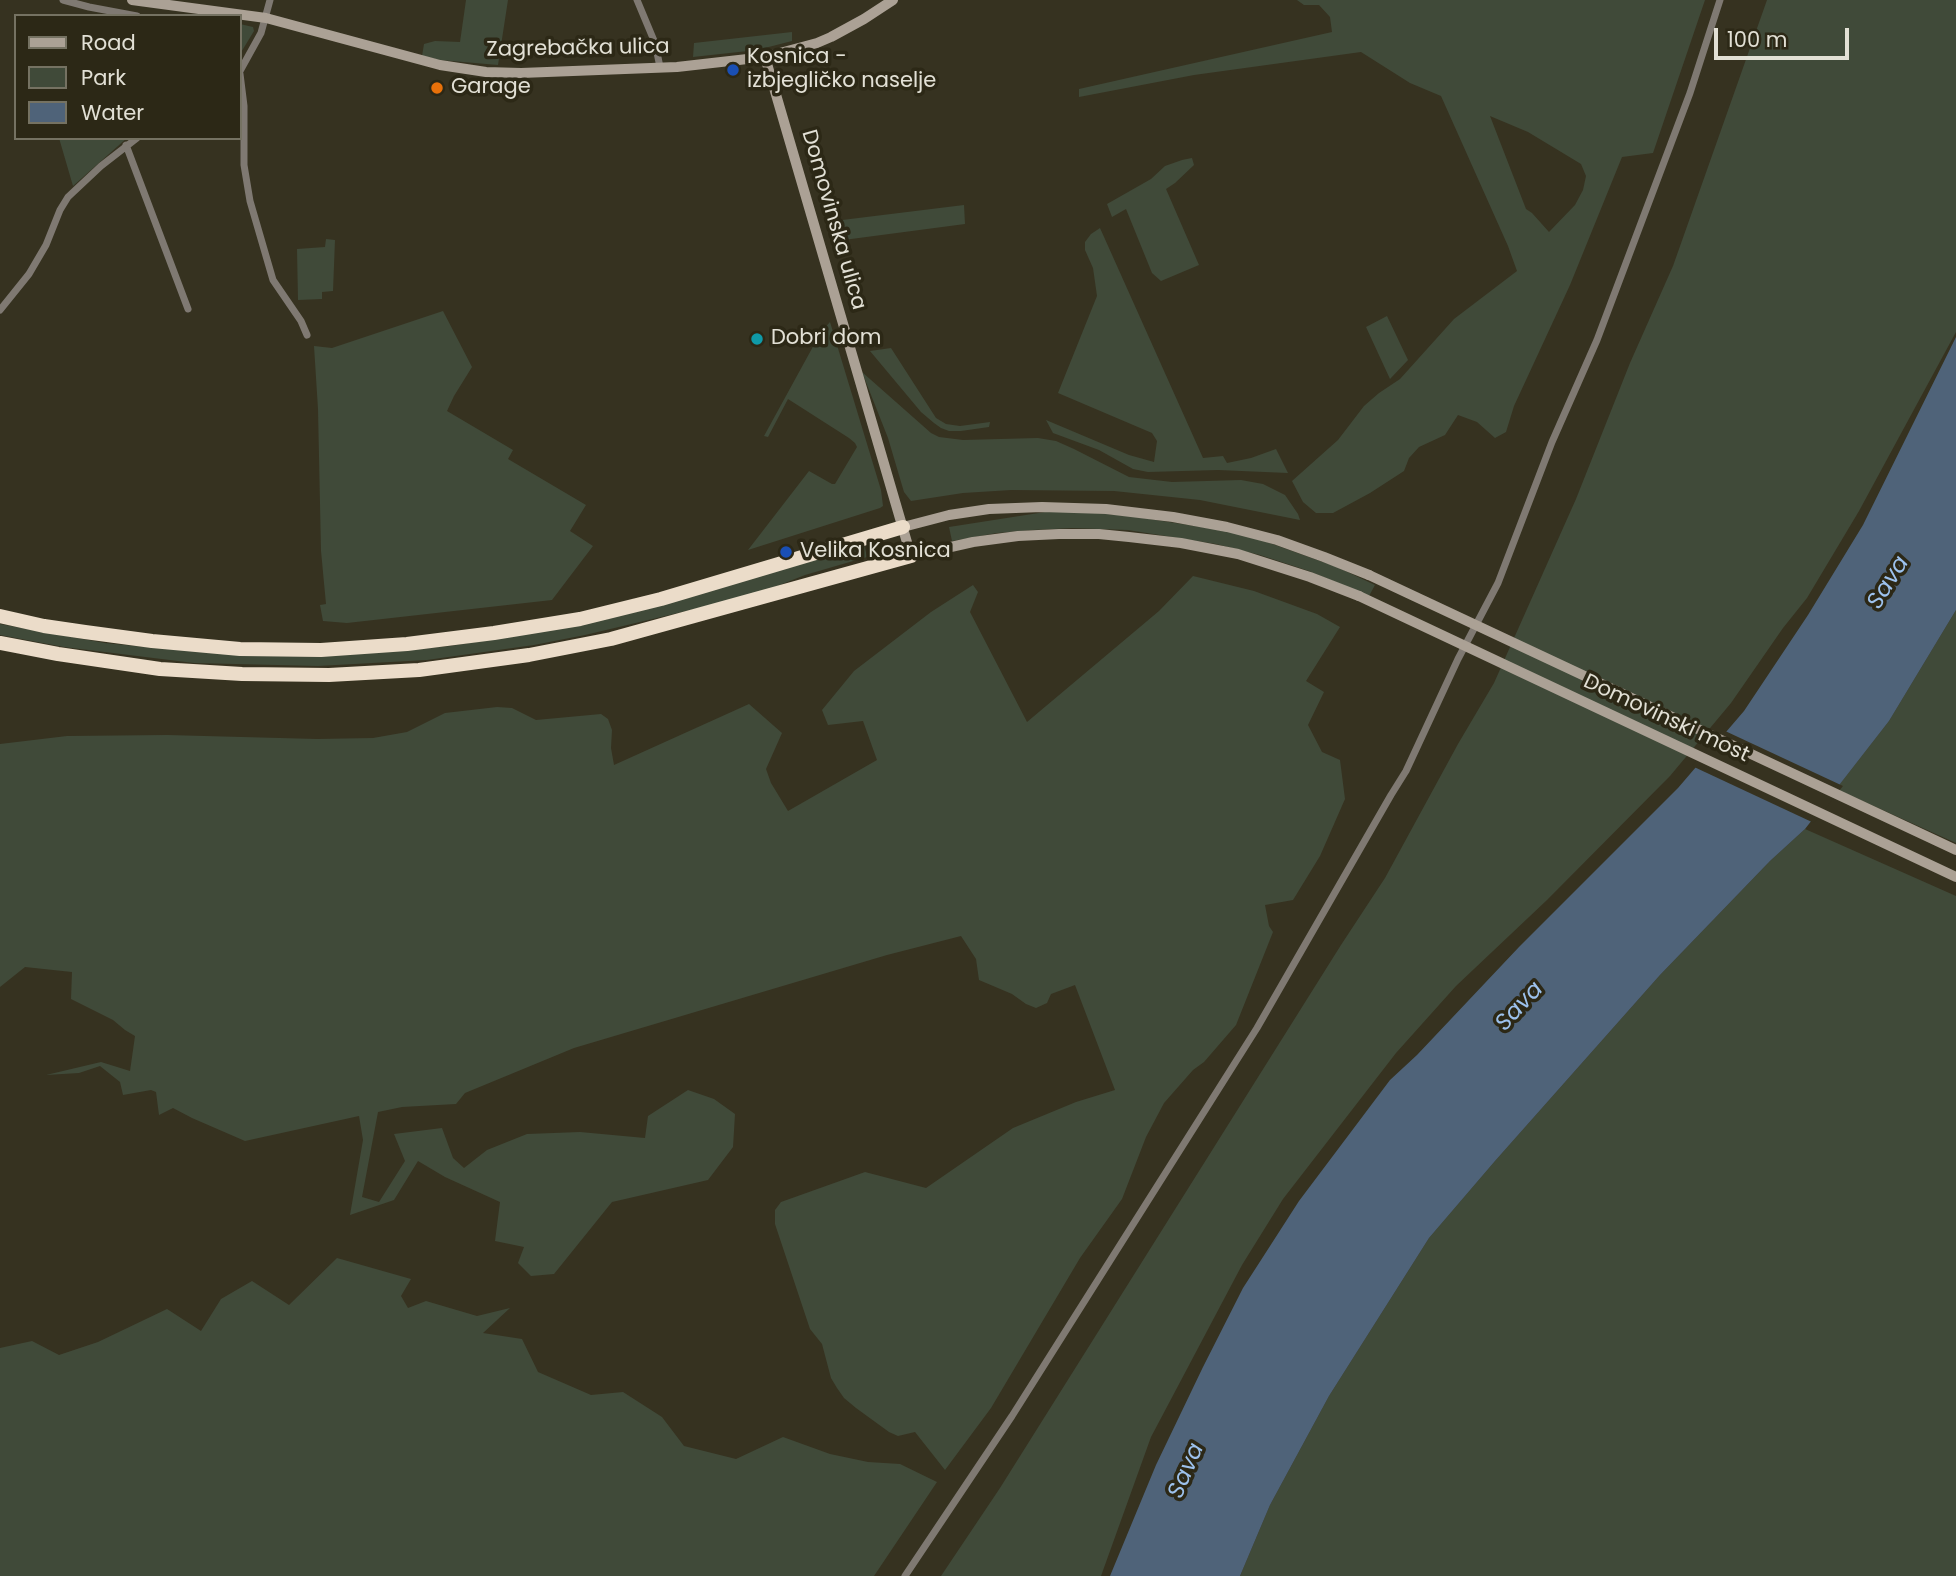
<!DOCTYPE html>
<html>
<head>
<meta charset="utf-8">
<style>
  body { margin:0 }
  #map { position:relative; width:1956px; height:1576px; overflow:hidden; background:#363220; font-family:Poppins,sans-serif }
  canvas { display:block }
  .legend { position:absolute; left:14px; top:14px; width:228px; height:126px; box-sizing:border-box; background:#2c2816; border:2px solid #757262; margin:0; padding:9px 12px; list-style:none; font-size:21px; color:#e2e0d5 }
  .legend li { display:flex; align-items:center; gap:14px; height:35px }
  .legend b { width:35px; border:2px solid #757262 }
  .scale { position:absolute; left:1714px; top:28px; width:135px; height:32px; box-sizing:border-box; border:4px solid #e2e0d5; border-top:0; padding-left:9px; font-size:21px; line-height:24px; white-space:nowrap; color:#e2e0d5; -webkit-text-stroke:5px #2c2816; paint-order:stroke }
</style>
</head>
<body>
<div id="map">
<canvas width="1956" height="1576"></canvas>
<ul class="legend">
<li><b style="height:9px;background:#aba195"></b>Road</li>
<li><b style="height:19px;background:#404a39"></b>Park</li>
<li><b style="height:19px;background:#4f6379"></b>Water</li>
</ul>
<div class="scale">100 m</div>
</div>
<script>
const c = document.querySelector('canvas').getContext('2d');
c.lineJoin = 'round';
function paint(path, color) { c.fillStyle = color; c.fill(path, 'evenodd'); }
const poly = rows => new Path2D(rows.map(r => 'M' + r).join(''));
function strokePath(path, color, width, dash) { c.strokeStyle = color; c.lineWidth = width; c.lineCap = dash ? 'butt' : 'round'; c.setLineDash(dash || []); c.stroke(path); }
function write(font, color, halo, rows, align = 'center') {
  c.font = font + ' Poppins,sans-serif'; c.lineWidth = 7; c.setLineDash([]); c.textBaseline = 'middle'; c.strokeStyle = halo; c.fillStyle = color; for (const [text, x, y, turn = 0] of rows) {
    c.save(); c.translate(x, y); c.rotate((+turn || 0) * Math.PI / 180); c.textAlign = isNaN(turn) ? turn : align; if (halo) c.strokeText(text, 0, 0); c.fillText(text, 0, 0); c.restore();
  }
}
const green = poly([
  [466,0,508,0,498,65,440,60,422,56,424,44,435,41,460,42],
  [1297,0,1705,0,1653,153,1622,157,1570,285,1514,406,1506,432,1495,438,1477,422,1458,415,1445,435,1419,447,1409,458,1404,471,1370,493,1333,513,1316,513,1303,502,1292,481,1338,440,1364,406,1379,393,1400,379,1454,319,1517,271,1508,246,1441,96,1410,83,1361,52,1194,75,1079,97,1079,89,1332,32,1330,17,1319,5,1304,5],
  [1490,116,1528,132,1581,164,1586,176,1583,190,1575,205,1549,232,1532,213,1526,209],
  [1767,0,1956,0,1956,332,1859,511,1807,598,1783,628,1731,703,1670,776,1547,900,1456,986,1396,1053,1283,1199,1242,1265,1151,1437,1101,1576,941,1576,1000,1488,1341,945,1385,878,1458,744,1494,683,1576,499,1630,363,1673,266],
  [240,24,253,27,254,31,240,54],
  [792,32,792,41,757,50,693,57,694,43],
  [59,138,127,138,73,186],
  [1192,158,1194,165,1175,183,1166,189,1199,265,1161,281,1152,273,1126,209,1112,217,1107,204,1151,179,1165,166,1182,160],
  [964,205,965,224,836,241,834,221],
  [1100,228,1203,458,1223,456,1227,463,1251,458,1276,449,1288,473,1218,470,1148,472,1133,469,1099,450,1053,433,1046,420,1129,455,1154,462,1157,441,1152,433,1058,393,1097,296,1093,268,1085,250,1085,242,1091,234],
  [326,239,335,240,333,291,322,292,322,299,298,300,297,249,325,247],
  [443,311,472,367,454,396,447,411,513,450,508,459,586,505,570,531,593,546,552,600,347,623,323,621,320,605,326,604,321,551,318,409,314,346,332,348],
  [1387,316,1408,360,1390,379,1366,327],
  [830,322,881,490,883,506,880,508,748,550,809,471,832,484,835,484,857,447,855,443,849,438,788,399,768,437,764,436,821,332],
  [891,348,936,418,946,424,960,426,990,422,989,427,961,431,949,431,941,428,934,423,921,412,870,351],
  [862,372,931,433,939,437,963,440,1038,438,1056,441,1074,449,1129,477,1172,482,1241,480,1263,484,1285,495,1298,514,1300,520,1200,500,1114,491,1011,490,963,493,911,501,904,492,888,438],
  [1045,512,1083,512,1130,516,1227,531,1264,541,1337,567,1375,585,1369,596,1309,571,1260,555,1216,544,1128,530,1072,528,1033,530,997,533,952,541,949,527],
  [864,544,867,557,805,575,767,590,699,608,585,635,534,645,427,660,318,666,194,663,64,647,0,635,0,624,105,643,155,648,387,652,450,646,557,629],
  [1193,576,1254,591,1317,614,1340,627,1306,681,1324,692,1308,725,1322,752,1340,760,1345,799,1320,856,1293,900,1265,905,1269,926,1273,932,1236,1025,1204,1062,1193,1070,1164,1103,1146,1137,1122,1199,1080,1258,991,1408,945,1470,915,1432,898,1436,889,1432,856,1408,844,1398,837,1388,831,1378,822,1344,810,1329,775,1224,775,1210,781,1202,865,1172,926,1188,1013,1128,1076,1102,1115,1090,1075,985,1051,994,1047,1003,1036,1008,1026,1004,1012,994,979,980,976,959,961,936,887,955,574,1048,465,1093,456,1104,402,1107,378,1112,362,1197,379,1202,405,1161,394,1134,442,1128,453,1158,464,1168,487,1150,527,1134,580,1132,645,1138,648,1116,688,1090,714,1099,735,1114,733,1147,708,1180,612,1202,554,1274,531,1276,518,1263,524,1247,495,1241,500,1202,445,1177,418,1161,394,1200,350,1215,363,1140,359,1116,245,1141,192,1118,173,1108,159,1115,156,1092,151,1090,123,1095,120,1082,100,1066,79,1073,46,1075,101,1062,130,1071,135,1036,125,1030,113,1020,71,999,72,972,25,967,0,987,0,744,67,736,167,735,317,739,373,738,407,732,445,713,497,707,512,708,536,720,601,714,608,719,612,730,611,748,614,765,749,704,782,733,766,769,771,783,788,811,877,760,863,721,828,725,822,710,854,671,931,612,973,585,978,592,970,612,1027,722,1159,611],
  [1956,610,1956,843,1836,789,1889,721],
  [1805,829,1956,896,1956,1576,1240,1576,1270,1505,1329,1396,1429,1238,1495,1161,1660,975,1770,861],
  [337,1258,411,1279,401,1296,408,1308,426,1301,477,1316,510,1308,483,1333,522,1339,538,1372,591,1395,623,1392,662,1417,684,1446,736,1459,783,1437,830,1454,868,1462,900,1464,937,1482,874,1576,0,1576,0,1348,32,1341,59,1355,98,1342,167,1309,201,1331,221,1299,252,1281,289,1305]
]);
const water = poly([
  [1956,337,1956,610,1889,721,1805,829,1770,861,1660,975,1495,1161,1429,1238,1329,1396,1270,1505,1240,1576,1110,1576,1156,1465,1203,1367,1243,1288,1299,1201,1390,1080,1417,1055,1519,947,1678,788,1744,711,1808,615,1863,525]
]);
const pier = poly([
  [1723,730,1843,786,1814,823,1692,766]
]);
const street = poly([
  [63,0,89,7,137,16],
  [637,0,655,43,660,67],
  [240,71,261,33,270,0],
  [240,74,244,106,244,165,250,201,273,280,301,321,307,335],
  [126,145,188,309],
  [0,310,29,274,46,245,60,210,68,197,101,166,137,138],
  [905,1576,1012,1416,1257,1028,1391,795,1406,771,1458,659,1498,583,1552,442,1597,340,1690,93,1720,0]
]);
const secondary = poly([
  [132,0,266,18,440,65,486,72,521,73,677,67,765,57,817,43,831,37,864,19,893,0],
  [765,57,911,556,973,542,1018,536,1059,534,1099,534,1129,537,1181,543,1238,554,1310,577,1359,596],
  [903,527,949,515,989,509,1042,507,1106,509,1173,517,1227,527,1277,540,1324,557,1369,575]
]);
const highway = poly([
  [0,616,44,626,85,632,152,641,240,649,321,650,407,644,494,633,580,619,661,599,903,527],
  [0,643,58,654,160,669,242,674,329,675,419,670,529,655,611,639,911,556]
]);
const secondaryBridge = poly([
  [1369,575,1956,850],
  [1359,596,1956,877]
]);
const markers = [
  [733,70,7,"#1a4fb4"],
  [437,88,7,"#e8710a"],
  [757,339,7,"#0f9aa8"],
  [786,552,7,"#1a4fb4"]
];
const streetNames = [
  ["Zagrebačka ulica",578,49,-1],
  ["Domovinska ulica",833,220,74],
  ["Domovinski most",1666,719,25]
];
const poiNames = [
  ["Kosnica -",747,58],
  ["izbjegličko naselje",747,82],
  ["Garage",451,88],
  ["Dobri dom",771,339],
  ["Velika Kosnica",800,552]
];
const waterNames = [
  ["Sava",1889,583,-58],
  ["Sava",1520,1007,-47],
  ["Sava",1187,1471,-67]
];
paint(green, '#404a39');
paint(water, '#4f6379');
paint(pier, '#363220');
strokePath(street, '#7f7972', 7);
strokePath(secondary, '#aba195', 10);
strokePath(highway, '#ebdcc9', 14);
strokePath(secondaryBridge, '#aba195', 10);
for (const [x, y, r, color] of markers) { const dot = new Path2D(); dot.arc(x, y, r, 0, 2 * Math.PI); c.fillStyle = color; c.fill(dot); strokePath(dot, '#2c2816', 2.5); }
write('21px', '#e2e0d5', '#2c2816', streetNames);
write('21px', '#e2e0d5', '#2c2816', poiNames, 'left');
write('italic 23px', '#9dc2ed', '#2c2816', waterNames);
</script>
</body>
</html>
